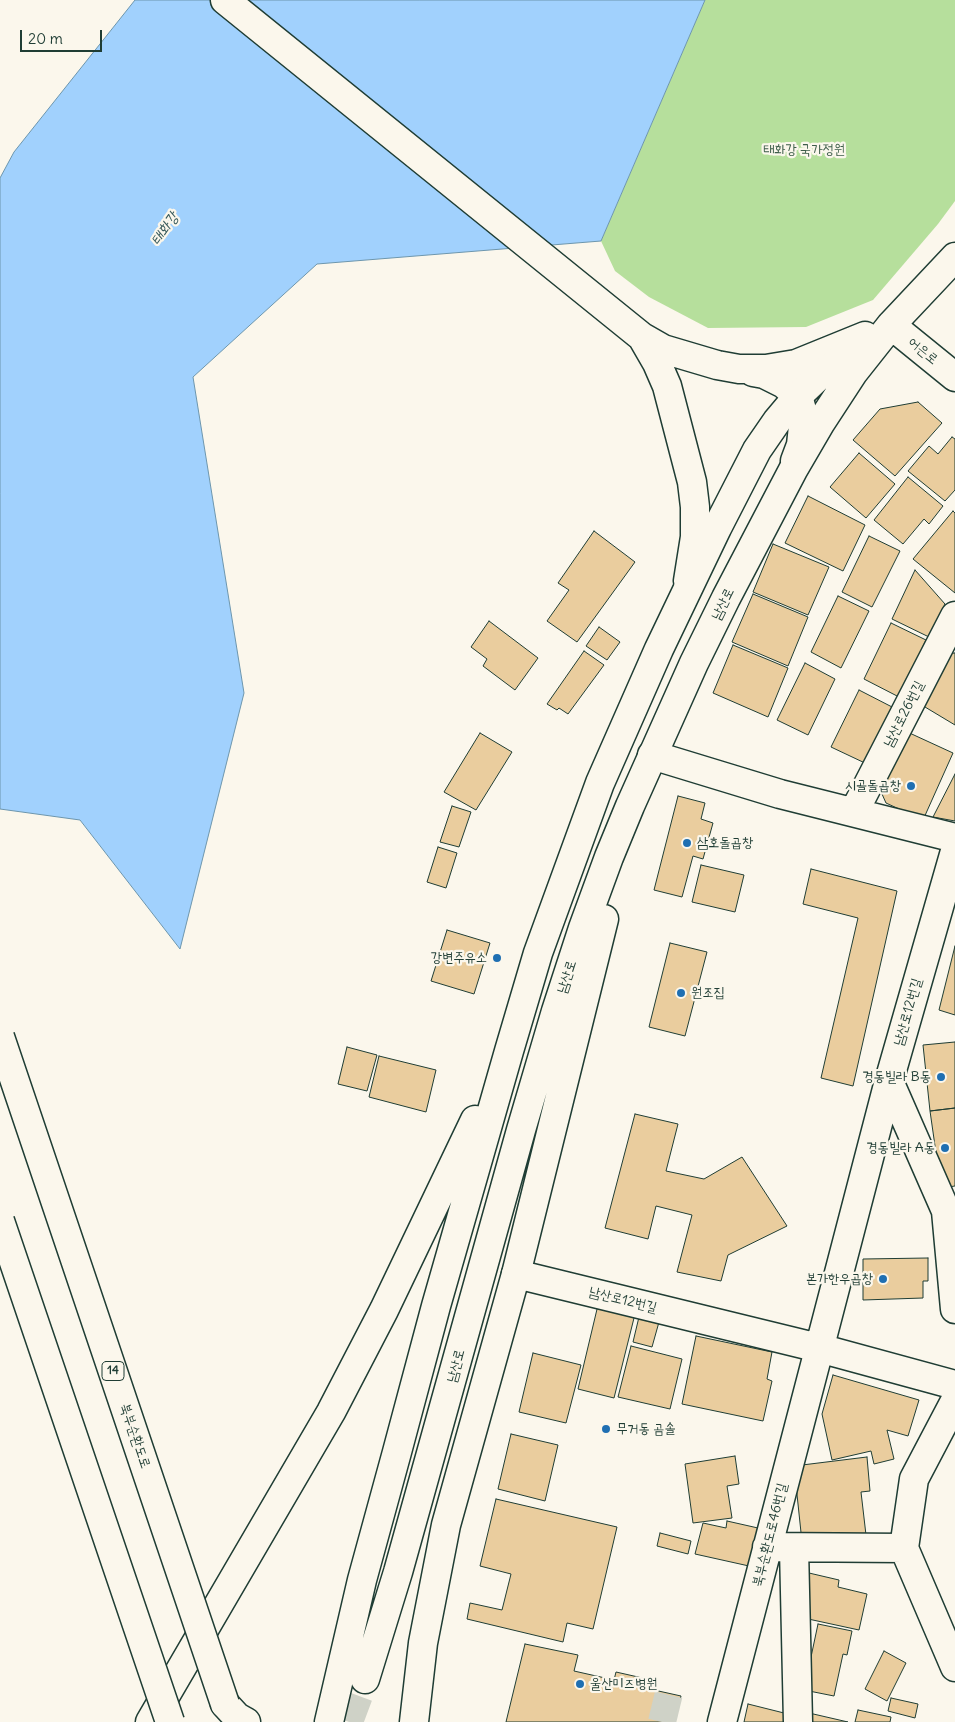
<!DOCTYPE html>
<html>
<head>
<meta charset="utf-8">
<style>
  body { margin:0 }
  #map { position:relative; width:955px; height:1722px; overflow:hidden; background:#fbf7ec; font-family:Delius,sans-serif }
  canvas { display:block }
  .scale { position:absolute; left:20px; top:30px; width:82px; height:22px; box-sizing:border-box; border:2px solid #1f3d34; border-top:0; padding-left:6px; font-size:15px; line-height:18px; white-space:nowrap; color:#1f3d34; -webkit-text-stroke:4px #fbf7ec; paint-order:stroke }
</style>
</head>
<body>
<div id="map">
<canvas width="955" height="1722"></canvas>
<div class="scale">20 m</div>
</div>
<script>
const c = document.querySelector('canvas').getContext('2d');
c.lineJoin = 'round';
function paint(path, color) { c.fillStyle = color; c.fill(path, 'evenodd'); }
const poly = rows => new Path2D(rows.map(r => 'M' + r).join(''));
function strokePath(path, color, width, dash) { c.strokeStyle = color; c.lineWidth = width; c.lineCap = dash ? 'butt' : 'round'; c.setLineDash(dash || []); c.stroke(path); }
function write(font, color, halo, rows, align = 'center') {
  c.font = font + ' Delius,"Poor Story",sans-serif'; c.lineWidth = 4.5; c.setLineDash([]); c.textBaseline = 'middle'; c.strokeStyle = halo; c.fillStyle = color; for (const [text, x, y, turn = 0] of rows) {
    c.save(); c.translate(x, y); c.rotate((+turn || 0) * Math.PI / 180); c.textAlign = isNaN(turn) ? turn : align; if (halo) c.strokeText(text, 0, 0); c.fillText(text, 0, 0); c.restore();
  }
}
const green = poly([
  [705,0,955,0,955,201,938,224,873,300,806,327,708,328,649,297,615,271,601,241]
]);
const water = poly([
  [135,0,705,0,601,241,317,264,193,377,244,693,180,949,80,820,0,809,0,178,14,152,135,0]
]);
const building = poly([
  [918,402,942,423,895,476,853,440,880,409,918,402],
  [952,437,955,439,955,490,945,501,908,471,929,446,938,454,952,437],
  [859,453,895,484,866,518,830,487,859,453],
  [908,477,943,506,929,524,924,519,903,544,874,520,908,477],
  [808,496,865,525,843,571,785,543,808,496],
  [953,511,955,513,955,593,913,559,953,511],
  [594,531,635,562,577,642,547,621,569,590,558,583,594,531],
  [869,536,900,551,872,607,842,592,869,536],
  [773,544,829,567,808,615,753,592,773,544],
  [915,570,945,604,929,637,892,619,915,570],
  [753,594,808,617,788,666,732,642,753,594],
  [838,596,869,611,841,668,811,652,838,596],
  [489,621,538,658,515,690,483,666,487,659,471,647,489,621],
  [891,623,926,640,899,697,864,679,891,623],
  [599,627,620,642,607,660,586,646,599,627],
  [733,645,788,668,768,717,713,693,733,645],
  [584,651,604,665,568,714,559,708,557,710,547,704,584,651],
  [955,653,955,725,915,701,943,654,955,653],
  [805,663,835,679,808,735,777,720,805,663],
  [859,690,894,708,867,764,831,747,859,690],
  [903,730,953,753,923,820,886,803,878,785,903,730],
  [480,733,512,752,476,810,444,792,480,733],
  [955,774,955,821,933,817,955,774],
  [678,796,705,803,701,819,713,823,703,859,693,856,682,897,654,890,678,796],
  [452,806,471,812,459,847,440,842,452,806],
  [438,847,457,853,446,888,427,882,438,847],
  [701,865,744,875,735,912,692,902,701,865],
  [811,869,897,891,853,1086,821,1078,858,918,803,904,811,869],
  [447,930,490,943,474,994,431,981,447,930],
  [670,943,707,952,685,1036,649,1027,670,943],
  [955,946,955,1015,939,1010,955,946],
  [955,1042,955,1108,930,1111,923,1045,955,1042],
  [347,1047,377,1055,367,1091,338,1084,347,1047],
  [379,1056,436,1070,426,1112,369,1097,379,1056],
  [955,1108,955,1186,941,1188,930,1111,955,1108],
  [635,1114,678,1124,666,1171,704,1179,742,1157,787,1226,728,1255,721,1281,677,1272,692,1215,656,1206,648,1239,605,1228,635,1114],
  [928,1258,928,1281,923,1281,923,1298,863,1300,863,1259,928,1258],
  [598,1305,635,1314,614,1398,578,1389,598,1305],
  [639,1317,659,1322,652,1347,633,1342,639,1317],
  [696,1336,772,1352,767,1379,772,1381,763,1421,682,1404,696,1336],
  [631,1346,682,1359,670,1409,618,1397,631,1346],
  [533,1353,581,1365,566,1423,519,1412,533,1353],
  [833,1375,919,1400,908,1436,887,1430,894,1459,874,1464,871,1451,832,1460,822,1414,833,1375],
  [511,1434,558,1445,545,1501,498,1489,511,1434],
  [735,1456,739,1484,727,1486,732,1518,693,1523,685,1464,735,1456],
  [867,1457,870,1491,861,1492,866,1535,802,1542,794,1466,867,1457],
  [496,1499,617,1527,593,1629,567,1623,563,1642,467,1619,470,1603,502,1610,511,1574,480,1566,496,1499],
  [727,1521,758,1528,749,1566,695,1554,703,1523,726,1528,727,1521],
  [660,1533,691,1541,688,1554,657,1546,660,1533],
  [809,1573,839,1580,838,1587,867,1594,859,1630,799,1617,809,1573],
  [818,1624,852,1631,847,1655,843,1654,834,1696,804,1690,818,1624],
  [525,1644,578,1655,574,1671,614,1680,616,1672,647,1679,645,1688,681,1696,675,1722,506,1722,525,1644],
  [884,1651,906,1663,887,1701,865,1689,884,1651],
  [891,1698,918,1704,915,1718,888,1711,891,1698],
  [748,1704,792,1715,790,1722,744,1722,748,1704],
  [858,1710,891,1717,890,1722,855,1722,858,1710],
  [809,1713,848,1722,807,1722,809,1713]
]);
const minorTunnel = poly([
  [662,1722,670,1689]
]);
const majorTunnel = poly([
  [349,1722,365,1679]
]);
const minor = poly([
  [225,0,642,337,663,349,717,365,739,369,766,369,796,364,865,336],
  [642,337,657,363,667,386,692,482,695,507,695,537,688,581],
  [753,372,764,374,784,384,798,396,804,417,801,445,795,461],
  [652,755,780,794,955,838],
  [854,812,955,616],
  [889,1081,946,1211,955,1309],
  [516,1274,819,1348,955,1385],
  [767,1547,904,1548,955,1667],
  [794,1548,798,1722],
  [904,1548,914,1479,955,1401],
  [722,1722,889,1081,955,851]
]);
const major = poly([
  [891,325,955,377],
  [365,1679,398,1572,521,1130,556,1011,583,928,609,857,630,806,694,663,726,598,793,470,821,422,853,373,891,325,955,257],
  [225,1704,237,1717,246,1722],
  [150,1722,331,1412,384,1310,475,1120],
  [329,1722,362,1580,397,1452,436,1306,509,1051,538,953,600,783,659,649,717,528,757,450,777,421,798,396,821,374,869,339],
  [414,1722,423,1643,446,1525,516,1274,604,919]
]);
const majorBridge = poly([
  [0,1037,225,1704],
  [0,1221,170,1722]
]);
const markers = [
  [911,786,5,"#1f6fb2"],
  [687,843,5,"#1f6fb2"],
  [497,958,5,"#1f6fb2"],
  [681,993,5,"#1f6fb2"],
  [941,1077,5,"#1f6fb2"],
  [945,1148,5,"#1f6fb2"],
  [883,1279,5,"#1f6fb2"],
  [606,1429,5,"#1f6fb2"],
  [580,1684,5,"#1f6fb2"]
];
const shields = [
  [113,1371,22]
];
const shieldNames = [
  ["14",113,1371]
];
const parkNames = [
  ["태화강 국가정원",804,150]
];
const streetNames = [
  ["어은로",923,351,39],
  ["남산로",723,604,-64],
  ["남산로26번길",904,714,-63],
  ["남산로",567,977,-72],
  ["남산로12번길",908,1012,-74],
  ["남산로12번길",623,1300,14],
  ["남산로",456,1366,-75],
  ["북부순환도로",135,1436,71],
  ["북부순환도로46번길",770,1535,-76]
];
const poiNames = [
  ["시골돌곱창",901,786],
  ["삼호돌곱창",697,843,"left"],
  ["강변주유소",487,958],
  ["원조집",691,993,"left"],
  ["경동빌라 B동",931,1077],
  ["경동빌라 A동",935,1148],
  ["본가한우곱창",873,1279],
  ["무거동 곰솔",616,1429,"left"],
  ["울산미즈병원",590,1684,"left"]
];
const waterNames = [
  ["태화강",165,229,-55]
];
paint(green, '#b6df9c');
paint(water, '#a1d1fd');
strokePath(water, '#6d96ad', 1);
paint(building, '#eacd9e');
strokePath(building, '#1f3d34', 1);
strokePath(minorTunnel, '#cfd2c7', 28, [28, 14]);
strokePath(majorTunnel, '#cfd2c7', 28, [28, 14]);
strokePath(minor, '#1f3d34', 31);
strokePath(major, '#1f3d34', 31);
strokePath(minor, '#fbf7ec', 28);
strokePath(major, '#fbf7ec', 28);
strokePath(majorBridge, '#1f3d34', 31, []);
strokePath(majorBridge, '#fbf7ec', 28);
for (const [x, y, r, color] of markers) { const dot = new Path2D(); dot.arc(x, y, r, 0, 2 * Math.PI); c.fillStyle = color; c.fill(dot); strokePath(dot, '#fbf7ec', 2); }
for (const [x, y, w] of shields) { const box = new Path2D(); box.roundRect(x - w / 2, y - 9.5, w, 19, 4); c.fillStyle = '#fbf7ec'; c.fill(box); strokePath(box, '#1f3d34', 1); }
write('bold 12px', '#1f3d34', null, shieldNames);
write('14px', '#3d5d49', '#fbf7ec', parkNames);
write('14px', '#1f3d34', '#fbf7ec', streetNames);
write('14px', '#1f3d34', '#fbf7ec', poiNames, 'right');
write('italic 15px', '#395b5c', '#fbf7ec', waterNames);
</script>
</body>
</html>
